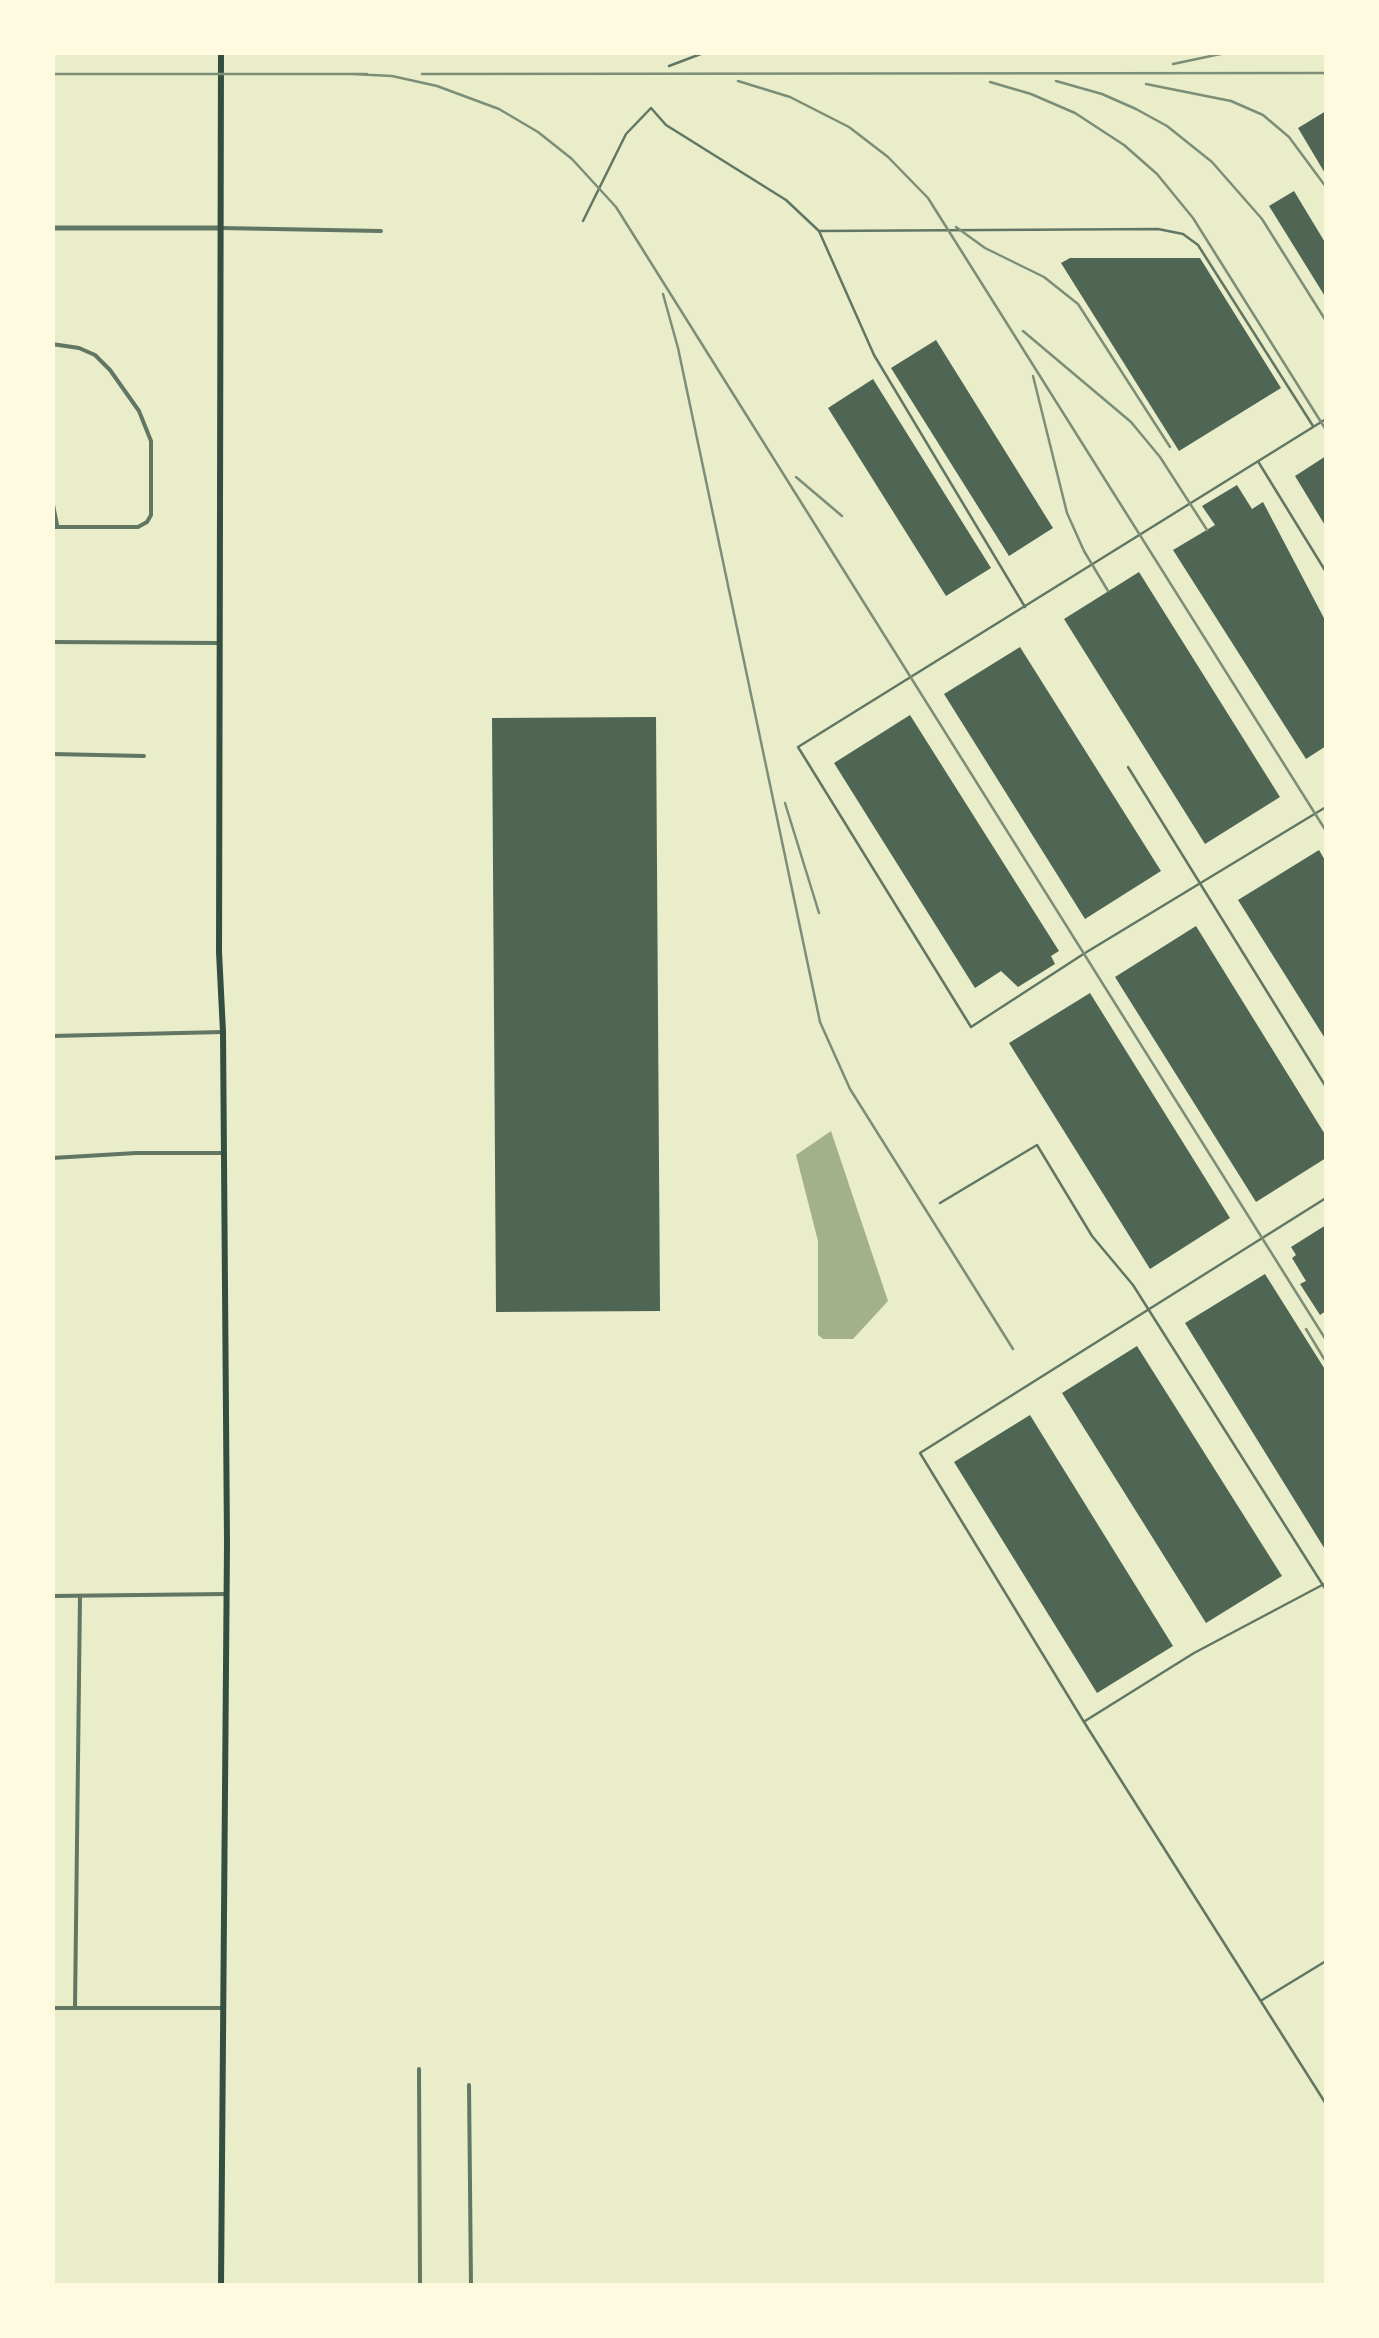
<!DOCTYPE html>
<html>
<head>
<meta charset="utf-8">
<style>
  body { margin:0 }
  #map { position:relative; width:1379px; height:2338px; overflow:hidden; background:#e9edc9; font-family:Bitter,serif }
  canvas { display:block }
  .frame { position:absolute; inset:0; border:55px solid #fefae0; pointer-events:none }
</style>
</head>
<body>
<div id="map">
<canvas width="1379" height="2338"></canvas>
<div class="frame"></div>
</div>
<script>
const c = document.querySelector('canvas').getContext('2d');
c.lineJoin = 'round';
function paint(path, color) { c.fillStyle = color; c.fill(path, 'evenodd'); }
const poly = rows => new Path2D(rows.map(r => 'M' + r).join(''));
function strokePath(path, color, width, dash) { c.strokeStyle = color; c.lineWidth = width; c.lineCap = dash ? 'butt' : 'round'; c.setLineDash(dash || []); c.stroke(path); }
const water = poly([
  [831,1131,888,1301,853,1339,823,1339,818,1335,818,1241,796,1155]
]);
const building = poly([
  [1326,111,1326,175,1298,128],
  [1294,191,1326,244,1326,298,1269,206],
  [1070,258,1200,258,1281,388,1179,451,1061,263],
  [936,340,1053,528,1009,556,891,368],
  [873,379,991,568,946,596,828,408],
  [1326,456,1326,527,1295,476],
  [1237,485,1252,509,1263,502,1326,622,1326,746,1306,759,1173,550,1215,525,1202,506],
  [1139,572,1280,797,1205,844,1064,619],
  [1020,647,1161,871,1085,919,944,694],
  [910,715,1059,951,1051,956,1055,964,1018,987,1001,971,975,988,834,763],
  [656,717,660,1311,496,1312,492,718],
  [1319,850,1326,862,1326,1040,1238,900],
  [1196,926,1326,1136,1326,1158,1256,1202,1115,977],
  [1090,993,1230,1218,1150,1269,1009,1043],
  [1326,1225,1326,1311,1320,1315,1300,1284,1306,1281,1292,1258,1296,1255,1291,1247],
  [1265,1274,1326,1371,1326,1551,1185,1323],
  [1137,1346,1282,1576,1206,1623,1062,1393],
  [1030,1415,1173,1646,1097,1693,954,1462]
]);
const service = poly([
  [669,66,706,52],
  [583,221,626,134,651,108,666,125,786,200,819,231,874,355,1025,607],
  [819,231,1158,229,1183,234,1198,245,1313,426],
  [1326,419,798,747,971,1027,1085,953,1326,807],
  [1259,463,1326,572],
  [1128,767,1326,1087],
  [1326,1198,920,1453,1084,1722,1326,2104],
  [940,1203,1037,1145,1092,1236,1133,1285,1326,1590],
  [1085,1721,1194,1653,1326,1583],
  [1262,2000,1326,1961]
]);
const minor = poly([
  [221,228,381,231],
  [52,344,79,348,95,355,110,370,139,411,151,441,151,515,147,522,138,527,52,527],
  [52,500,57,525],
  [52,642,218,643],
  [52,754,144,756],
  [52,1036,223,1032],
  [52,1158,136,1153,223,1153],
  [52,1596,226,1594],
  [75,2007,80,1596],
  [52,2008,220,2008],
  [419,2069,420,2286],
  [469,2085,471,2286]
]);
const tertiary = poly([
  [52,228,221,228]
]);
const secondary = poly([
  [221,2286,227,1543,223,1032,219,952,221,52]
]);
const rail = poly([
  [1173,64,1230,52],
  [52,74,367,74],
  [352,74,392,76,437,86,499,109,538,132,572,159,616,207,1326,1340],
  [422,74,1326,73],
  [738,81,790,97,849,127,888,157,928,198,1326,831],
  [1056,81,1102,94,1136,109,1167,126,1212,162,1262,219,1326,321],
  [990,82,1031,94,1075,113,1124,145,1157,174,1193,218,1326,430],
  [1146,84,1231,101,1263,115,1289,137,1326,187],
  [956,227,985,248,1044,277,1078,304,1170,447],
  [663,294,678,348,820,1022,850,1089,1013,1349],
  [1023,331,1131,422,1160,457,1207,530],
  [1033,376,1067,513,1084,551,1108,591],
  [796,477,842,516],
  [785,803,819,913],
  [1306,1329,1326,1362]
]);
paint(water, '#a3b18a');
paint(building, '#4f6655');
strokePath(service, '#617663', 2.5);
strokePath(minor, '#617663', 4);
strokePath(tertiary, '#617663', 5);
strokePath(secondary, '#344e41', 6);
strokePath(rail, '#7c8e77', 2.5);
</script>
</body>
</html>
